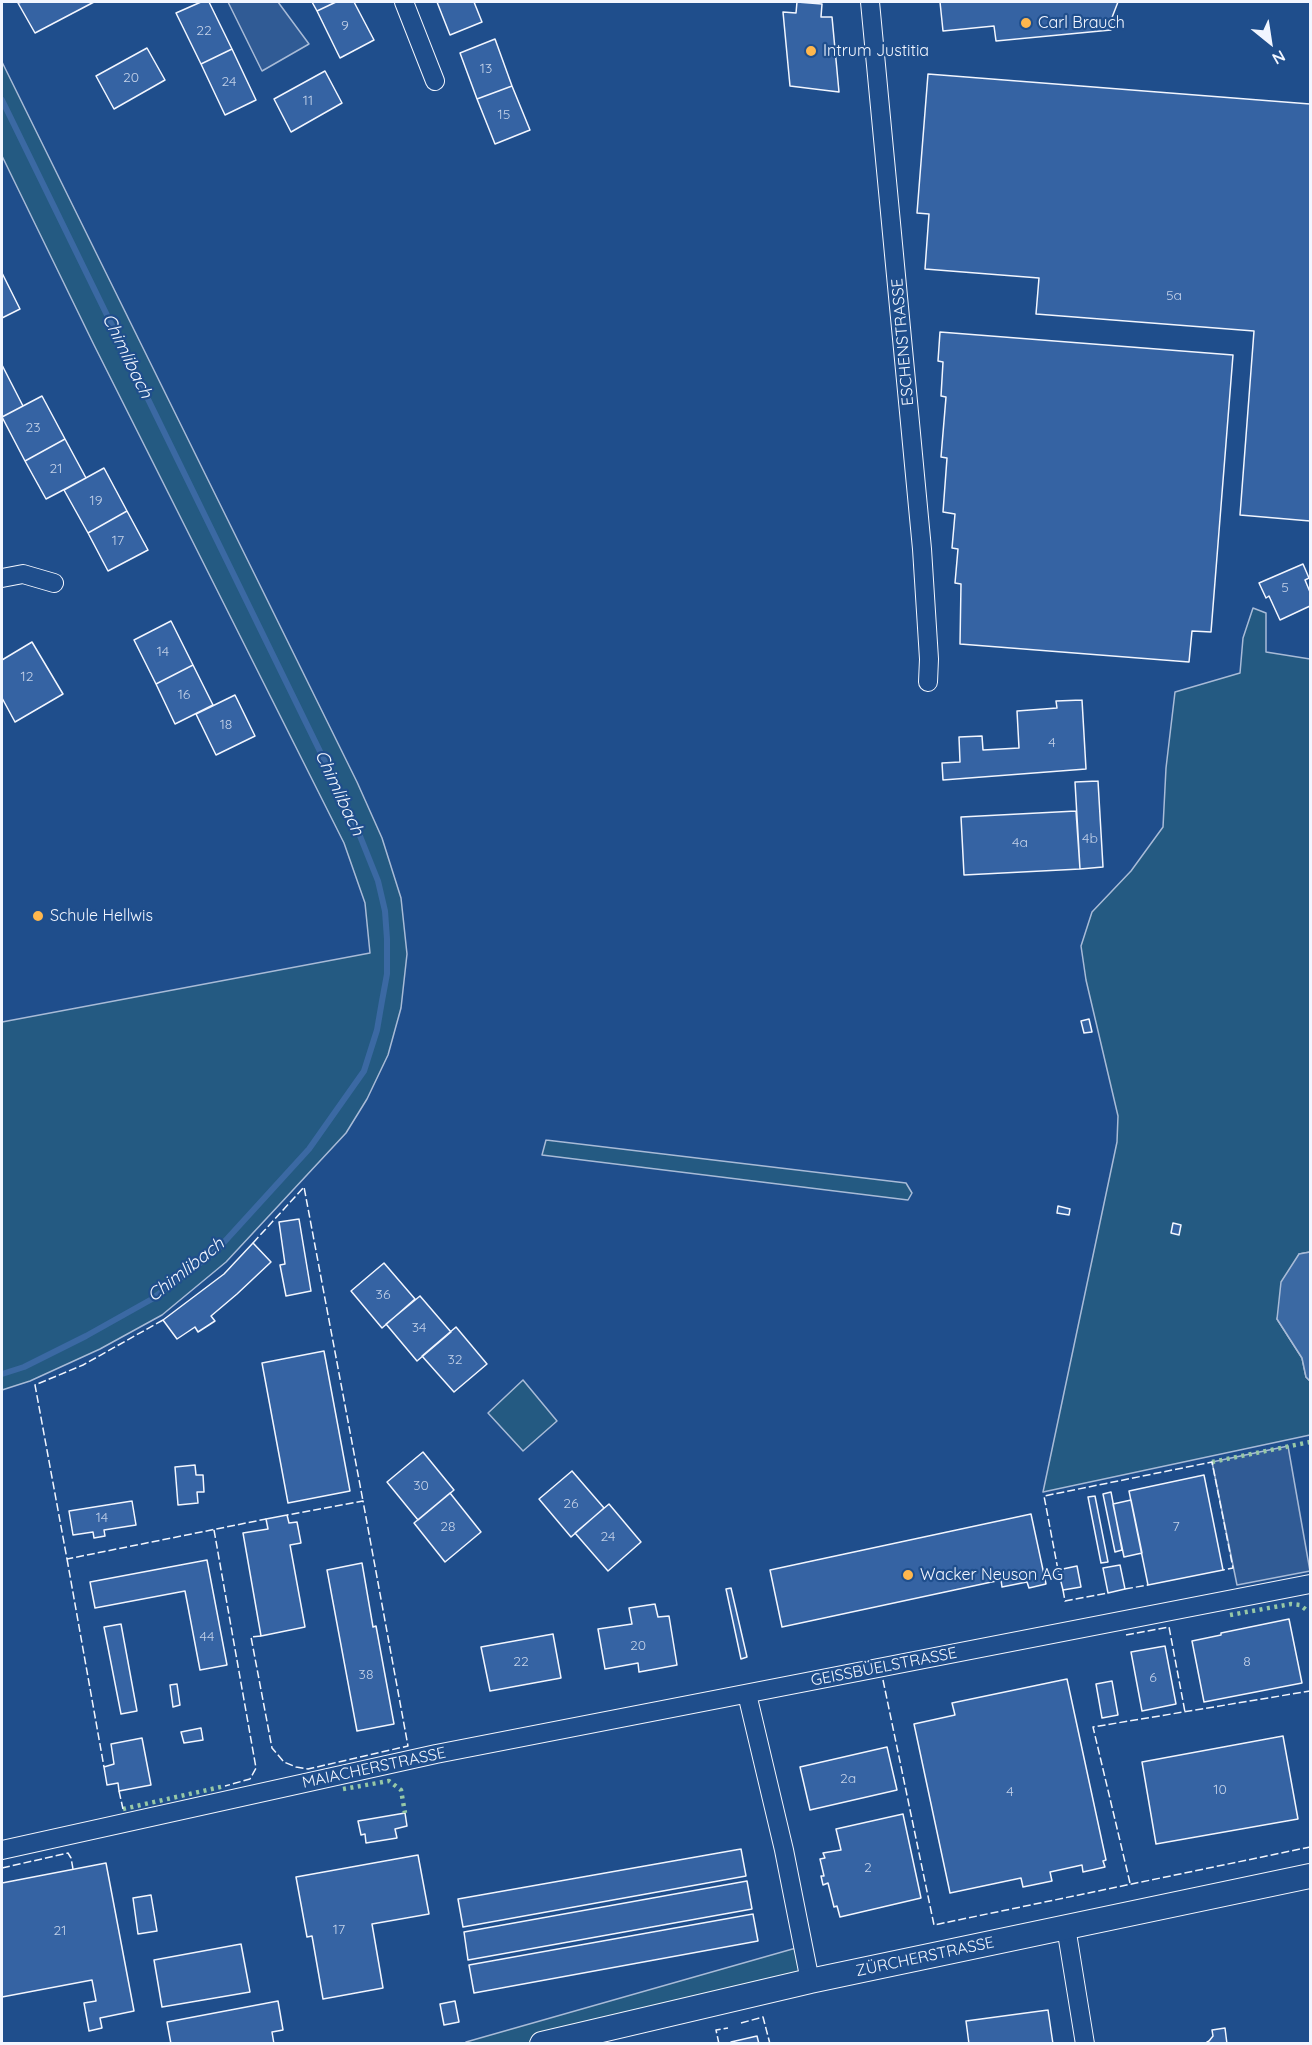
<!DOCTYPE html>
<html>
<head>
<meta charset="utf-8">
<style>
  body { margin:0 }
  #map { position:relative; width:1312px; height:2045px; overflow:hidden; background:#1f4e8c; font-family:Quicksand,sans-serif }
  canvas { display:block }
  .frame { position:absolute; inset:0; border:3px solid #f2f6ff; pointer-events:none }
  .north { position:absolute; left:1240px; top:12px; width:60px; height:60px; -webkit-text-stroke:4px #1f4e8c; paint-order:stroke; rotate:150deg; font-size:16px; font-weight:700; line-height:24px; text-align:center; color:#f2f6ff }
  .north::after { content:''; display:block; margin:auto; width:21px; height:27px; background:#f2f6ff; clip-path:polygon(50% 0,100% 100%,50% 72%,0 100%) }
</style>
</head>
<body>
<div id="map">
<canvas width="1312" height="2045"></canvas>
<div class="frame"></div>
<div class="north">N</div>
</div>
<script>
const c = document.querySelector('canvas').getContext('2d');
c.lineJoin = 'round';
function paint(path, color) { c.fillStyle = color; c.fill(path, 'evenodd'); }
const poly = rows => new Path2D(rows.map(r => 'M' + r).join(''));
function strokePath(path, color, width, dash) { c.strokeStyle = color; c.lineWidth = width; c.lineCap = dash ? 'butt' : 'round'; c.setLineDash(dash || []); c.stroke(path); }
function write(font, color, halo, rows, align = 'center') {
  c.font = font + ' Quicksand,sans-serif'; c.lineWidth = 4.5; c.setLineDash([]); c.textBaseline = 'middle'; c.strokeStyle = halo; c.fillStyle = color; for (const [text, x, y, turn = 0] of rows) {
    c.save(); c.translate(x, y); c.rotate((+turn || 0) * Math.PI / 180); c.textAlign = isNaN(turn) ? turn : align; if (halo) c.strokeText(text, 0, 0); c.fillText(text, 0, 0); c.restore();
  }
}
const green = poly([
  [2,62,357,782,382,838,401,898,407,954,401,1008,388,1055,367,1099,346,1133,226,1262,162,1315,100,1349,30,1381,2,1390,2,1022,370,953,365,903,344,843,94,345,2,156,2,62],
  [1253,608,1266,613,1266,652,1310,659,1310,1252,1299,1254,1277,1319,1302,1358,1306,1377,1310,1381,1310,1435,1043,1492,1117,1142,1118,1116,1086,980,1081,946,1092,912,1131,871,1163,827,1166,768,1175,692,1240,673,1243,638,1253,608],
  [546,1140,906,1183,912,1193,908,1200,542,1155,546,1140],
  [523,1380,557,1421,523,1451,488,1413,523,1380],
  [803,1946,810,1981,542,2043,467,2044,466,2042,803,1946]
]);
const parking = poly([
  [228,2,278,2,309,44,262,71,228,2],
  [1288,1446,1310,1571,1237,1585,1212,1462,1288,1446]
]);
const water = poly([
  [1310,1252,1310,1381,1306,1377,1302,1358,1277,1319,1281,1282,1299,1254,1310,1252]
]);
const stream = poly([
  [2,100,354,821,378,881,385,911,387,939,387,974,382,1001,377,1030,364,1071,309,1149,216,1251,152,1299,86,1336,24,1367,2,1374]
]);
const building = poly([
  [22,2,94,2,35,33,18,3,22,2],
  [201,2,209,2,232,49,201,64,176,13,201,2],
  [312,2,336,2,317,11,312,2],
  [336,2,354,2,374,40,340,58,317,11,336,2],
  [437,2,474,2,482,22,450,35,437,2],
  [797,2,822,4,821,17,832,17,839,92,790,86,783,12,796,13,797,2],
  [940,2,1118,2,1111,20,1111,30,996,41,994,26,943,31,940,2],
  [495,39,512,86,477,99,460,53,495,39],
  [147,48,165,80,114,109,96,76,147,48],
  [232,49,256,100,225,115,201,64,232,49],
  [325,71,342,103,291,132,274,99,325,71],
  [928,74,1310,104,1310,521,1240,515,1254,331,1036,314,1039,278,925,269,929,214,917,213,928,74],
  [512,86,530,130,495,144,477,99,512,86],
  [2,273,20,309,2,318,2,273],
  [940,332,1233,355,1211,632,1192,631,1189,662,960,644,961,584,955,583,958,549,952,548,955,514,943,512,947,458,941,457,946,397,941,396,943,362,938,361,940,332],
  [2,365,23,406,2,417,2,365],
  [42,396,65,439,25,461,2,417,42,396],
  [65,439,86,478,46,499,25,461,65,439],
  [104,468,127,511,88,533,64,490,104,468],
  [127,511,148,550,108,571,88,533,127,511],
  [1303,564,1309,578,1305,580,1310,592,1310,606,1280,620,1269,596,1266,598,1259,583,1303,564],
  [171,621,193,665,156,684,134,640,171,621],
  [32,642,63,694,15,722,2,698,2,660,32,642],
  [193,665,213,705,175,724,156,684,193,665],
  [235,695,255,736,216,755,196,714,235,695],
  [1082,700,1086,769,943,780,942,763,960,762,959,737,982,736,983,750,1019,748,1017,711,1057,708,1056,701,1082,700],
  [1098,781,1103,867,1080,869,1075,782,1098,781],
  [1076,811,1080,869,964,875,961,817,1076,811],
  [1089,1019,1092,1032,1084,1033,1081,1021,1089,1019],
  [1058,1206,1070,1209,1069,1215,1057,1213,1058,1206],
  [299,1219,311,1291,286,1296,280,1265,285,1264,279,1222,299,1219],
  [1173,1223,1181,1225,1179,1235,1171,1233,1173,1223],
  [253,1243,271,1262,237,1294,211,1316,215,1321,198,1332,195,1327,177,1339,163,1320,224,1274,253,1243],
  [384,1263,415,1299,382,1328,351,1291,384,1263],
  [420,1296,451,1332,417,1361,386,1324,420,1296],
  [456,1327,487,1364,454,1392,422,1356,456,1327],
  [324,1351,350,1491,288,1503,262,1363,324,1351],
  [423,1452,454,1490,418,1520,387,1482,423,1452],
  [195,1465,196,1475,203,1475,204,1492,197,1492,198,1503,178,1505,175,1467,195,1465],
  [572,1471,604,1508,571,1537,539,1499,572,1471],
  [1204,1475,1223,1570,1148,1585,1129,1491,1204,1475],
  [1111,1492,1122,1550,1115,1552,1103,1494,1111,1492],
  [450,1493,481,1532,445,1562,414,1523,450,1493],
  [1095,1496,1108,1562,1101,1563,1088,1497,1095,1496],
  [1131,1500,1142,1553,1124,1557,1113,1504,1131,1500],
  [132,1501,136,1525,104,1530,105,1536,94,1538,93,1532,73,1535,69,1511,132,1501],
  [609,1504,641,1542,608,1571,575,1533,609,1504],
  [1031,1514,1046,1584,1029,1588,1027,1582,1002,1587,1001,1580,782,1627,770,1570,1031,1514],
  [287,1515,289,1523,297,1522,301,1543,290,1545,305,1627,261,1636,243,1533,268,1529,266,1519,287,1515],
  [207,1560,227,1665,200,1670,185,1591,95,1608,90,1582,207,1560],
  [362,1563,373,1627,376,1626,394,1724,357,1731,327,1570,362,1563],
  [1120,1565,1125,1589,1108,1593,1103,1568,1120,1565],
  [1077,1566,1081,1587,1063,1590,1058,1570,1077,1566],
  [731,1588,747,1657,741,1659,726,1589,731,1588],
  [655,1604,658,1617,669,1616,677,1665,639,1672,638,1663,605,1669,598,1629,632,1624,629,1608,655,1604],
  [1289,1619,1302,1683,1204,1702,1192,1641,1221,1635,1221,1633,1289,1619],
  [121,1624,137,1711,121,1714,104,1627,121,1624],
  [553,1634,561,1678,490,1691,481,1647,553,1634],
  [1165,1646,1176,1704,1142,1711,1131,1652,1165,1646],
  [1067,1679,1106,1860,1103,1861,1105,1867,1083,1872,1082,1865,1050,1872,1052,1881,1023,1887,1021,1878,950,1893,914,1724,955,1715,952,1703,1067,1679],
  [1112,1681,1118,1715,1102,1718,1096,1684,1112,1681],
  [177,1684,180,1705,173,1707,170,1685,177,1684],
  [201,1728,203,1740,184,1743,181,1732,201,1728],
  [1283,1736,1298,1819,1156,1844,1142,1762,1283,1736],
  [142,1738,151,1785,119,1791,118,1783,107,1785,104,1767,114,1764,111,1744,142,1738],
  [887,1747,897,1790,810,1810,800,1767,887,1747],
  [405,1813,407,1826,395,1829,397,1838,366,1843,365,1834,361,1835,358,1821,405,1813],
  [903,1814,921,1898,840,1917,837,1906,834,1907,828,1883,823,1885,821,1876,824,1876,820,1859,825,1858,823,1853,841,1850,836,1829,903,1814],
  [741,1849,746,1876,463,1927,458,1899,741,1849],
  [418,1855,429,1914,372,1924,383,1988,323,1999,312,1936,307,1937,296,1877,418,1855],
  [106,1863,134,2011,100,2018,102,2028,89,2031,84,2003,96,2001,92,1980,2,1997,2,1883,106,1863],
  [747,1881,752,1909,468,1960,464,1932,747,1881],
  [151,1895,157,1931,138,1934,133,1898,151,1895],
  [753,1914,758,1941,474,1993,469,1965,753,1914],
  [241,1944,250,1992,162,2007,154,1960,241,1944],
  [278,2001,283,2030,272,2032,274,2044,171,2044,167,2022,278,2001],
  [455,2001,459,2022,444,2025,440,2004,455,2001],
  [1048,2010,1053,2044,969,2044,966,2021,1048,2010],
  [1225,2028,1227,2044,1204,2044,1209,2041,1213,2036,1212,2030,1225,2028],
  [757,2036,759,2044,732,2044,731,2042,757,2036]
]);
const minor = poly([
  [404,2,435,81],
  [870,2,922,549,929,659,928,682],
  [2,578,23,574,54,583],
  [747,1694,784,1850,810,1981],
  [2,1850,436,1754,1310,1584],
  [1066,1927,1085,2044]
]);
const secondary = poly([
  [542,2044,810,1981,1310,1876]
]);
const hedge = poly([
  [1212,1462,1310,1442],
  [1230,1615,1291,1604,1300,1605,1309,1612],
  [343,1789,389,1781,401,1790,405,1813],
  [123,1809,225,1786]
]);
const fence = poly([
  [253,1243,304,1187,363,1501],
  [163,1320,83,1365,35,1385,67,1559,266,1519],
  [214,1530,256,1768,250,1779,225,1786],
  [67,1559,104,1767],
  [1058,1570,1044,1496,1212,1462,1233,1568,1223,1570],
  [1125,1589,1148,1585],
  [1063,1590,1065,1601,1108,1593],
  [1126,1635,1169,1627,1185,1712],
  [261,1636,251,1637,272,1748,284,1762,296,1767,308,1769,408,1746,363,1501,287,1515],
  [883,1680,934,1925,1310,1847],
  [119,1791,123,1809],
  [2,1868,68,1853,71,1858,73,1869],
  [1130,1883,1093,1727,1310,1691],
  [741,2023,763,2017,770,2044],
  [719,2044,716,2030,728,2028]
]);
const markers = [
  [1026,23,6,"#ffb74d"],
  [811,51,6,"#ffb74d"],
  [38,916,6,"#ffb74d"],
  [908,1575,6,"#ffb74d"]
];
const numberNames = [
  ["9",345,26],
  ["22",204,31],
  ["13",486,69],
  ["20",131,78],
  ["24",229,82],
  ["11",308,101],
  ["15",504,115],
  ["5a",1174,296],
  ["23",33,428],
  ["21",56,469],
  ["19",96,501],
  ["17",118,541],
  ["5",1285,588],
  ["14",163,652],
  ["12",27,677],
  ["16",184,695],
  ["18",226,725],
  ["4",1052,743],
  ["4b",1090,839],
  ["4a",1020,843],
  ["36",383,1295],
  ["34",419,1328],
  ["32",455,1360],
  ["30",421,1486],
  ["26",571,1504],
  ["14",102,1518],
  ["28",448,1527],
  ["7",1176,1527],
  ["24",608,1537],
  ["44",207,1637],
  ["20",638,1646],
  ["22",521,1662],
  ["8",1247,1662],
  ["38",366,1675],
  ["6",1153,1678],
  ["2a",848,1779],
  ["10",1220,1790],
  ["4",1010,1792],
  ["2",868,1868],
  ["17",339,1930],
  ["21",60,1931]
];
const poiNames = [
  ["Carl Brauch",1038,23],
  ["Intrum Justitia",823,51],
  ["Schule Hellwis",50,916],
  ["Wacker Neuson AG",920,1575]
];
const streetNames = [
  ["ESCHENSTRASSE",903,342,-95],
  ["GEISSBÜELSTRASSE",884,1667,-11],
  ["MAIACHERSTRASSE",374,1768,-12],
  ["ZÜRCHERSTRASSE",925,1957,-12]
];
const waterNames = [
  ["Chimlibach",127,356,64],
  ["Chimlibach",339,793,65],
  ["Chimlibach",186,1270,-38]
];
paint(green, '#245a82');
strokePath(green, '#a8bbd7', 1.5);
paint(parking, '#305b95');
strokePath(parking, '#a8bbd7', 1.5);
paint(water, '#3b69a3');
strokePath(water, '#a8bbd7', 1.5);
strokePath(stream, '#3b69a3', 6);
paint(building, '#3563a3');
strokePath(building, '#f2f6ff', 1.5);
strokePath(minor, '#f2f6ff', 20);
strokePath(secondary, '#f2f6ff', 26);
strokePath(minor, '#1f4e8c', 18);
strokePath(secondary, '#1f4e8c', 24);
strokePath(hedge, '#97c8a6', 4.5, [3, 4.5]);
strokePath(fence, '#f2f6ff', 1.5, [8, 3]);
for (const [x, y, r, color] of markers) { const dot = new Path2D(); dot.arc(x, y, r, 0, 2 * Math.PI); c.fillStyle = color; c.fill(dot); strokePath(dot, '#1f4e8c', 2); }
write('14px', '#c3d1e8', null, numberNames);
write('16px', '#f2f6ff', '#1f4e8c', poiNames, 'left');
write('16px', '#f2f6ff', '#1f4e8c', streetNames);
write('italic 18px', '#f2f6ff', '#1f4e8c', waterNames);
</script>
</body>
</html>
